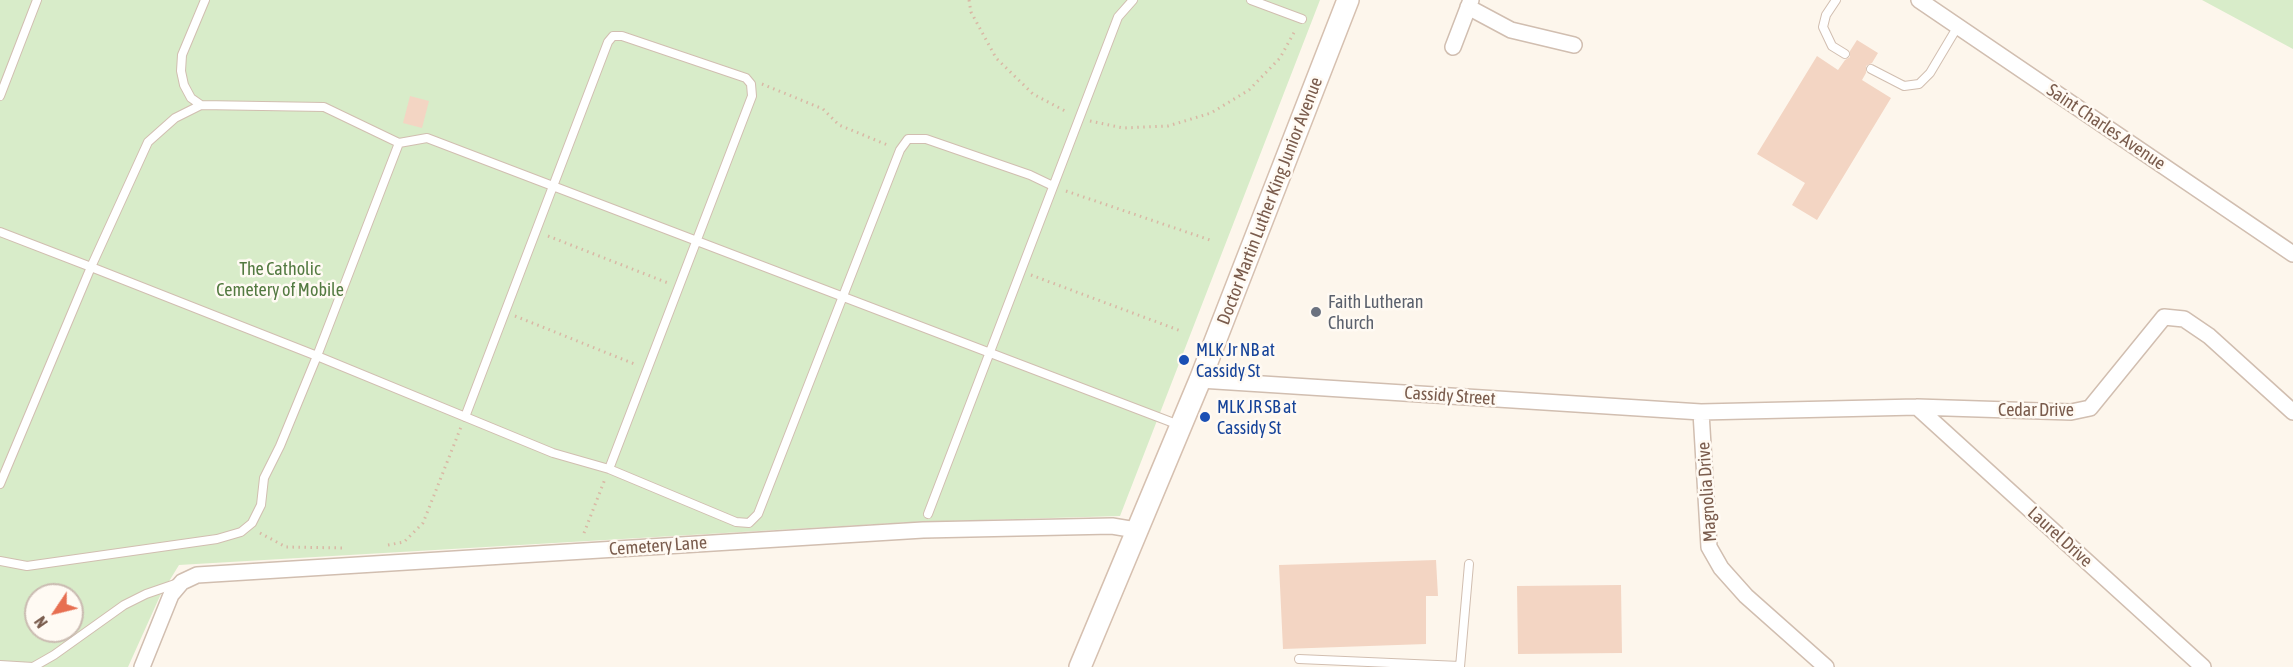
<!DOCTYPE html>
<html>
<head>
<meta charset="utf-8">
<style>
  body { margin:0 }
  #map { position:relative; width:2293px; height:667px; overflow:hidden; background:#fdf6ec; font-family:"Asap Condensed",sans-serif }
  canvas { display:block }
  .north { position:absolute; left:24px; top:583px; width:60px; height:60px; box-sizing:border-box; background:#fffaf3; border:2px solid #cabbb1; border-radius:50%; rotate:235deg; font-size:16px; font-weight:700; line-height:24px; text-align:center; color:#7a5c4d }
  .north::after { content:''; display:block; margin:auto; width:21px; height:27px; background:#e76f51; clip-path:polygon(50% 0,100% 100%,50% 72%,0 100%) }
</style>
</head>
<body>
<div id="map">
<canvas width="2293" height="667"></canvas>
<div class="north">N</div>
</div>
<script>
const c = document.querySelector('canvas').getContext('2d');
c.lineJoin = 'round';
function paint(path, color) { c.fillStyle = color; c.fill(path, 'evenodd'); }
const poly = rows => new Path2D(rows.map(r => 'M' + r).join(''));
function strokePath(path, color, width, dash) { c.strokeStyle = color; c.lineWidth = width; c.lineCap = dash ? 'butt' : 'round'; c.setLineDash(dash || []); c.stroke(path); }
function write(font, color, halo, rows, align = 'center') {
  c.font = font + ' "Asap Condensed",sans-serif'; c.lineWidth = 5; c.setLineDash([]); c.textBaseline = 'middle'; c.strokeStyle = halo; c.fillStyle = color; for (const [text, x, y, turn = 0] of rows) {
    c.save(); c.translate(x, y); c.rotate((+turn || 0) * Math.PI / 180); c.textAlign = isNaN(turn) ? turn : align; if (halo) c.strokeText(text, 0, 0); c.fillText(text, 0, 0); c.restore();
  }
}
const green = poly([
  [0,0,1320,0,1120,516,912,522,179,565,160,596,128,667,0,667],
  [36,595,72,595,72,631,36,631],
  [2202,0,2293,0,2293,49]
]);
const building = poly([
  [1857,40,1878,53,1872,63,1866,66,1866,73,1862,80,1891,98,1817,220,1792,205,1805,183,1757,154,1817,56,1838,70,1845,60,1850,57,1850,51],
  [410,96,429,101,422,128,403,123],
  [1436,560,1438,596,1426,596,1426,644,1283,649,1279,565],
  [1621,585,1622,653,1518,654,1517,586]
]);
const path = poly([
  [969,0,971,12,996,58,1033,94,1067,112],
  [762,84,823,109,839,125,890,146],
  [1090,121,1123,128,1168,126,1211,113,1249,90,1280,58,1296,29],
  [1066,191,1213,241],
  [548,236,668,283],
  [1031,275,1181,331],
  [515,316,637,365],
  [260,533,286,547,346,548],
  [584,533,605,479],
  [388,545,404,542,423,523,461,427]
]);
const lane = poly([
  [1251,0,1302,19],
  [1836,0,1826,15,1823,27,1832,46,1845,54],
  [1871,69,1904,86,1919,84,1930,73,1958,26],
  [0,96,37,0],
  [201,105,191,98,184,85,181,71,182,55,205,0],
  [399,143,324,107,201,105,175,118,148,142,91,267,317,356,553,453,609,469,736,522,749,523,758,514,900,150,908,139,926,139,1030,175,1053,186],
  [0,232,91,267,0,484],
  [465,417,608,42,613,36,622,36,746,78,751,84,752,96,609,469],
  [928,514,1118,17,1133,0],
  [0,561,27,566,217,539,241,532,252,523,261,505,264,478,280,446,317,356,399,143,427,138,1179,425],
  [1299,659,1460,666],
  [0,665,33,667,54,655,124,605,146,594,178,583],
  [1460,667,1469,564]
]);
const street = poly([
  [1919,0,2293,254],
  [1468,7,1511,30,1574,45],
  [1453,47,1471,0],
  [1200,380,1701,412,1917,407,2071,412,2090,408,2164,317,2184,319,2209,336,2293,412],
  [1917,407,2203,667],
  [1701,412,1709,547,1721,568,1746,596,1826,667],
  [142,667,171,595,182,582,197,575,923,530,1112,526,1136,530]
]);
const secondary = poly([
  [1080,667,1200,380,1348,0]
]);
const markers = [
  [1316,312,6,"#6b7280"],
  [1184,360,6,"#1a4fb4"],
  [1205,417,6,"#1a4fb4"]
];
const streetNames = [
  ["Saint Charles Avenue",2106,127,34],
  ["Doctor Martin Luther King Junior Avenue",1270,201,-69],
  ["Cassidy Street",1450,396,4],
  ["Cedar Drive",2036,410],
  ["Magnolia Drive",1707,492,-94],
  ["Laurel Drive",2060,537,42],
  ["Cemetery Lane",658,546,-4]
];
const parkNames = [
  ["The Catholic",280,269],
  ["Cemetery of Mobile",280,290]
];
const worshipNames = [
  ["Faith Lutheran",1328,302],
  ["Church",1328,323]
];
const transitNames = [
  ["MLK Jr NB at",1196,350],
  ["Cassidy St",1196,371],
  ["MLK JR SB at",1217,407],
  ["Cassidy St",1217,428]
];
paint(green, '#d8ecc9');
paint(building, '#f3d5c3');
strokePath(lane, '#d1beb0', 10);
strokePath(street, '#d1beb0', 18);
strokePath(secondary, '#d6c0b0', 24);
strokePath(path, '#d9b8a5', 3, [1.5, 4.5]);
strokePath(lane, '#fff', 8);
strokePath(street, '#fff', 15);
strokePath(secondary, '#fff', 21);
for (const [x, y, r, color] of markers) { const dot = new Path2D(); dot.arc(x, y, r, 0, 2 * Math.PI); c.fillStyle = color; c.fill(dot); strokePath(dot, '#fffaf3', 2); }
write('18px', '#7a5c4d', '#fffaf3', streetNames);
write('18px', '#537a41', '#fffaf3', parkNames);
write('18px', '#5b616d', '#fffaf3', worshipNames, 'left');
write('18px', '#164399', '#fffaf3', transitNames, 'left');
</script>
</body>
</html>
